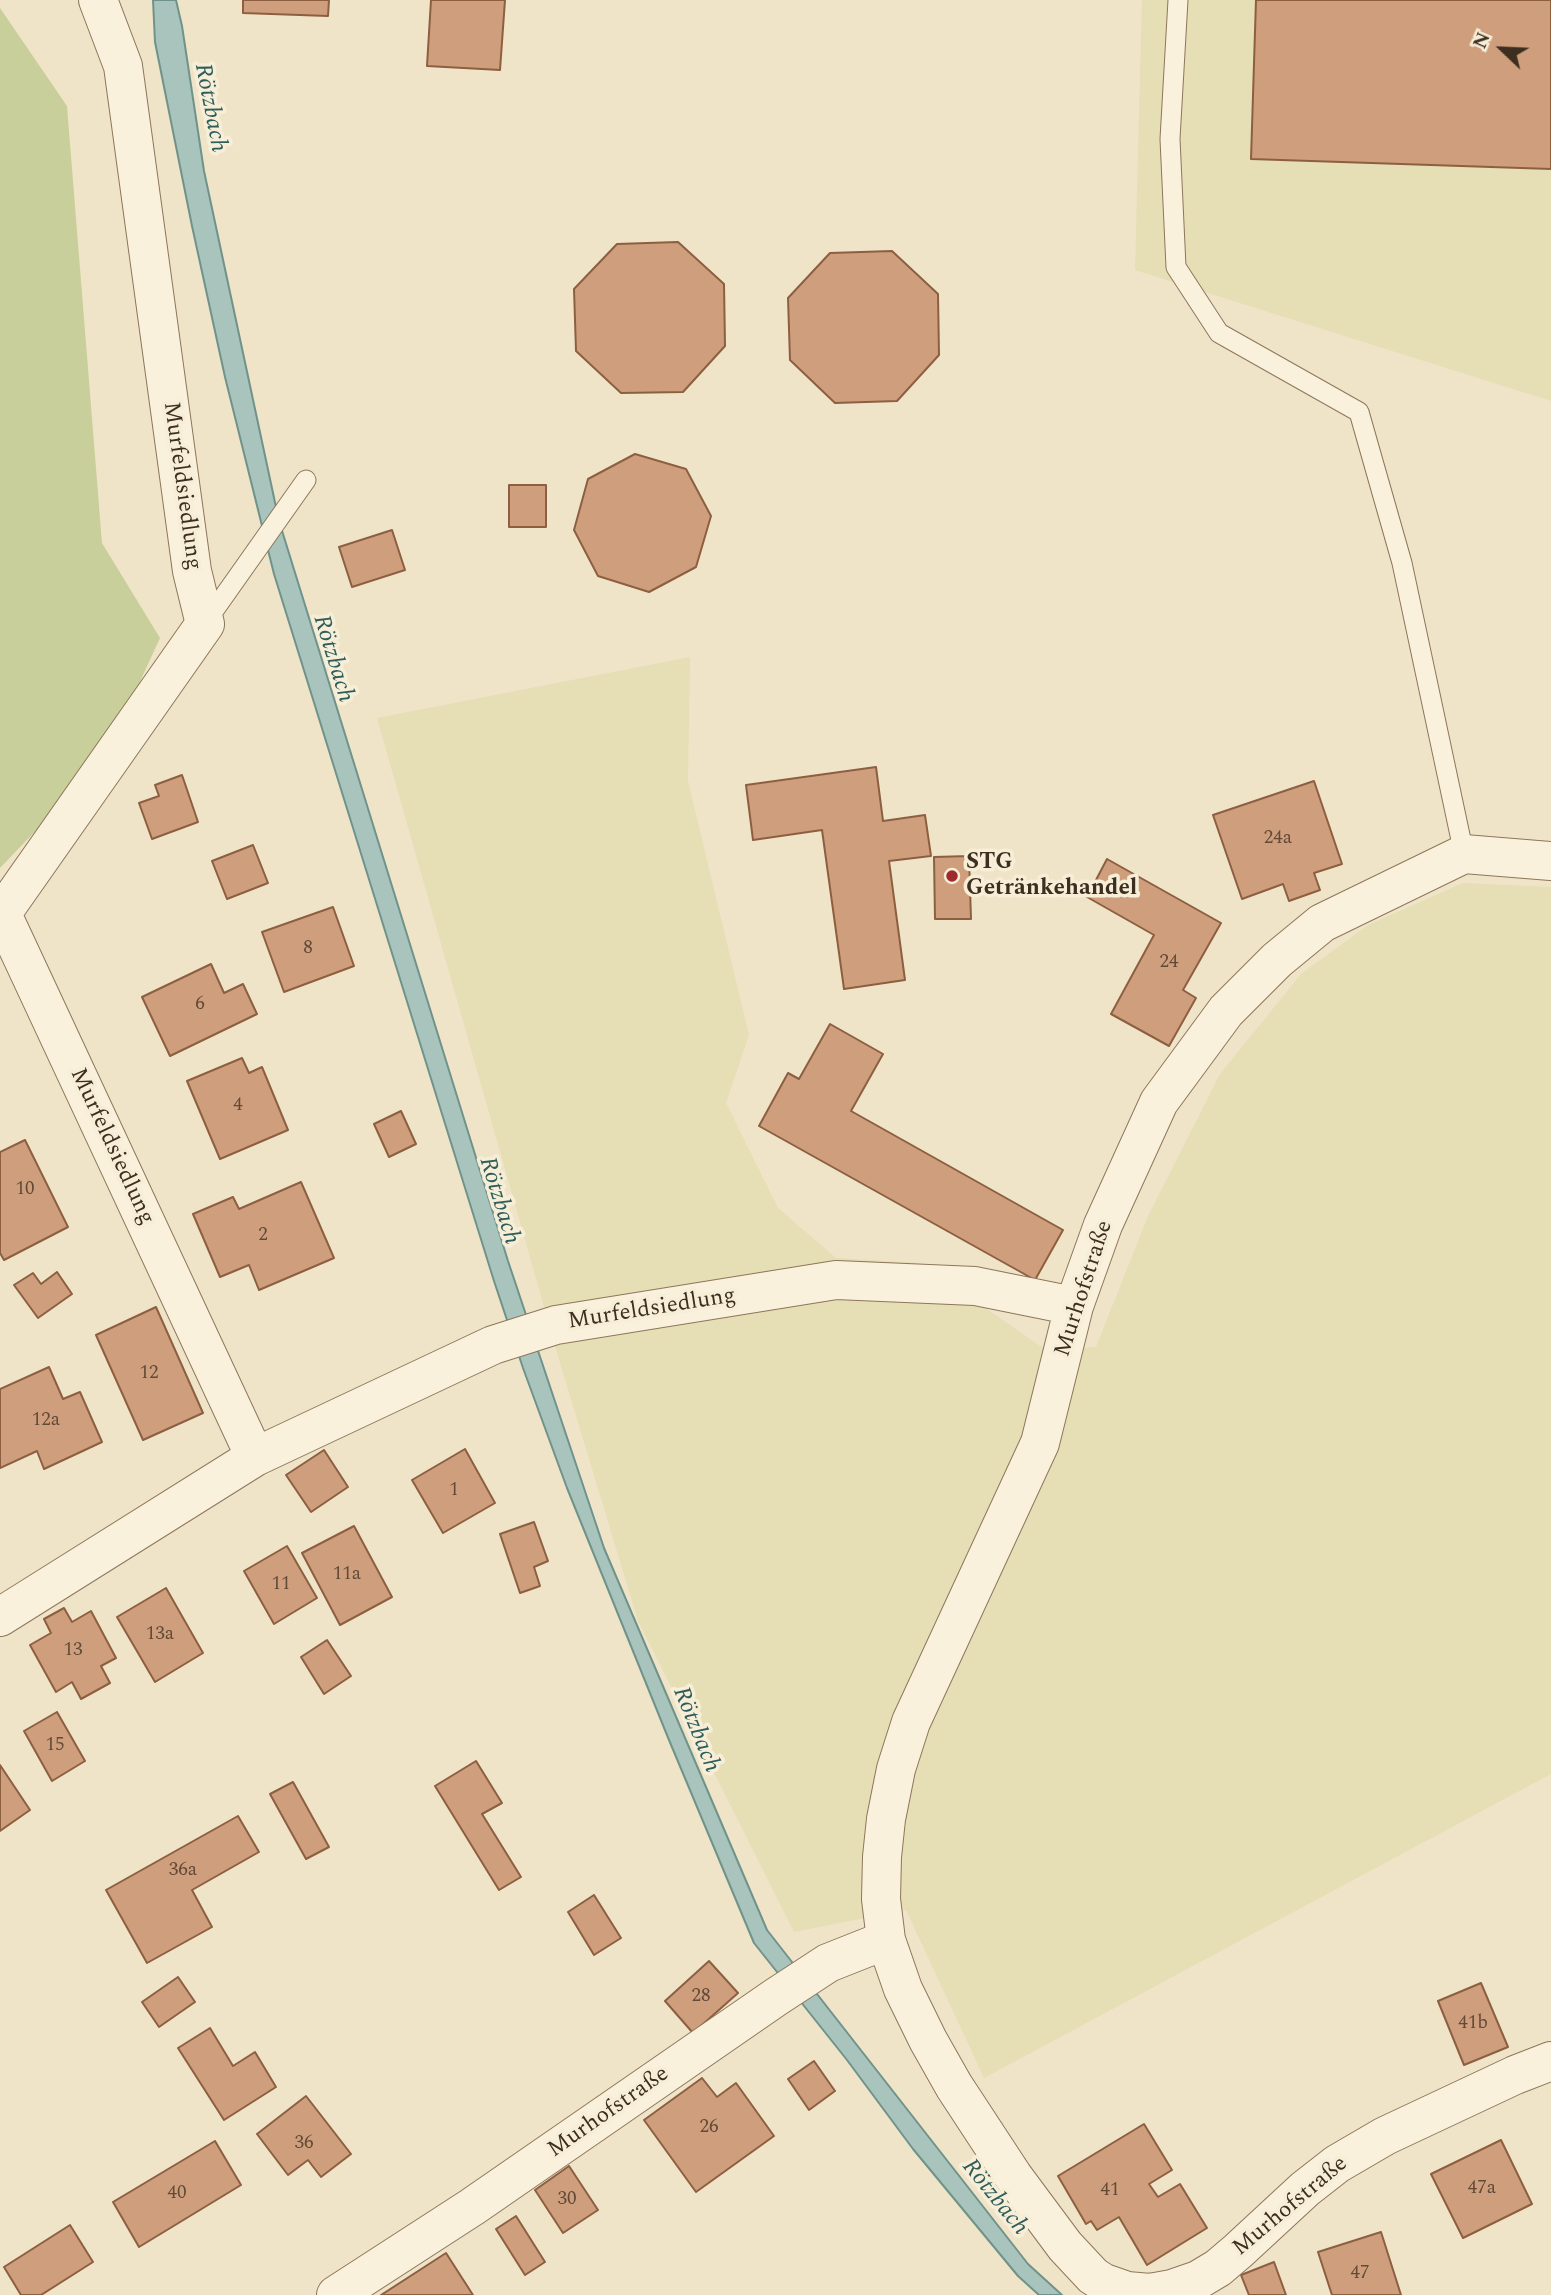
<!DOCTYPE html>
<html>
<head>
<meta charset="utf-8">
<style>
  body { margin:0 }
  #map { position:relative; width:1551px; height:2295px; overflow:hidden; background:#f0e4c8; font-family:Spectral,serif }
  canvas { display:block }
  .north { position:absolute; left:1467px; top:14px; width:70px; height:70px; -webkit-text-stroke:5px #f7eed8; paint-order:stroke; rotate:293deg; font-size:19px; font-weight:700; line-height:28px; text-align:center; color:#3d2e20 }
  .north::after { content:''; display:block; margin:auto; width:24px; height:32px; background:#3d2e20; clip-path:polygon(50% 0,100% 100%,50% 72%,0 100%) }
</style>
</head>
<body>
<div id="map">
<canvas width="1551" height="2295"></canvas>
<div class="north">N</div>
</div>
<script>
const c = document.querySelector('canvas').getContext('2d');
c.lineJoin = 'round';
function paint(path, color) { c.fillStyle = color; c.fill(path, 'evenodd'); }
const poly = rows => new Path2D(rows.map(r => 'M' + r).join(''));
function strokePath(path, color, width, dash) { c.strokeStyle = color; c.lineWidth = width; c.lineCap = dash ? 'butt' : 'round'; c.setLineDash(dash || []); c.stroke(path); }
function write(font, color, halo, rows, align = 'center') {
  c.font = font + ' Spectral,serif'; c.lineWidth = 7; c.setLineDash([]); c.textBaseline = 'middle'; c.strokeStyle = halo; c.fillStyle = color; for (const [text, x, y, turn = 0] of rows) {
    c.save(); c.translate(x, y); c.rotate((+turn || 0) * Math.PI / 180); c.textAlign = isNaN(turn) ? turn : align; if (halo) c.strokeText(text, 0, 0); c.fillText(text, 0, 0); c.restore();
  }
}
const farmland = poly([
  [1142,0,1551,0,1551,401,1135,270],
  [690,657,688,781,749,1035,726,1103,778,1208,836,1258,921,1263,1046,1350,1096,1347,1148,1216,1220,1074,1301,974,1368,925,1463,883,1551,887,1551,1774,984,2078,906,1910,794,1932,638,1621,560,1363,377,718]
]);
const green = poly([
  [0,8,67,106,102,543,160,638,132,699,69,796,0,868]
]);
const water = poly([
  [153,0,176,0,182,26,204,171,279,521,508,1261,604,1548,767,1930,1028,2264,1062,2295,1039,2295,1018,2276,913,2149,847,2060,754,1943,669,1740,567,1488,523,1368,494,1281,274,574,225,377,192,226,155,42,153,0]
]);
const building = poly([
  [243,0,329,0,328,16,243,13,243,0],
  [431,0,505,0,500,70,427,66,431,0],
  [1256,0,1551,0,1551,169,1251,159,1256,0],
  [678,242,724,284,725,346,683,392,621,393,576,351,574,289,617,244,678,242],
  [892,251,938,294,939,355,897,401,835,403,790,360,788,298,830,253,892,251],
  [635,454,686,469,711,516,696,567,649,592,598,576,574,530,588,479,635,454],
  [509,485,546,485,546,527,509,527,509,485],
  [392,530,405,570,352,587,339,547,392,530],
  [876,767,883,821,925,815,931,856,889,861,905,980,844,989,822,830,753,840,746,785,876,767],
  [182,775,198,822,152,839,139,803,159,796,155,785,182,775],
  [1314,781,1342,864,1314,873,1320,890,1289,901,1283,884,1242,899,1213,815,1314,781],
  [253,845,268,883,227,899,212,861,253,845],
  [969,856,971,919,935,919,934,857,969,856],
  [1107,859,1221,923,1183,990,1196,998,1169,1046,1111,1014,1154,935,1087,897,1107,859],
  [333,907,354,966,284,992,262,932,333,907],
  [211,964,224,993,243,984,257,1014,170,1056,142,997,211,964],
  [830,1024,883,1054,851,1111,1063,1230,1035,1280,759,1126,788,1073,799,1079,830,1024],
  [242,1058,249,1073,262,1067,288,1130,220,1159,187,1081,242,1058],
  [401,1111,416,1144,389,1157,374,1124,401,1111],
  [25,1140,68,1227,4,1260,0,1253,0,1152,25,1140],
  [301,1182,334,1258,259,1290,249,1265,220,1277,193,1214,233,1197,239,1209,301,1182],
  [57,1272,72,1294,38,1318,14,1285,33,1273,41,1284,57,1272],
  [156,1307,203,1413,143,1440,96,1335,156,1307],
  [49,1367,63,1399,80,1392,102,1442,44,1469,37,1451,0,1468,0,1389,49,1367],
  [465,1449,495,1503,443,1533,412,1480,465,1449],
  [324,1450,348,1487,311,1512,286,1475,324,1450],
  [534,1522,548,1561,534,1567,540,1586,520,1593,500,1534,534,1522],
  [354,1526,392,1597,340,1625,302,1553,354,1526],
  [287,1546,317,1598,274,1624,244,1571,287,1546],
  [166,1588,203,1653,155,1682,117,1617,166,1588],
  [64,1608,72,1622,91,1611,116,1658,101,1666,110,1683,81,1699,72,1682,56,1692,30,1645,51,1633,44,1619,64,1608],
  [327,1640,351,1676,324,1694,301,1657,327,1640],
  [57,1712,85,1761,52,1781,24,1731,57,1712],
  [476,1761,502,1803,482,1814,521,1877,499,1890,435,1786,476,1761],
  [0,1765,30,1810,0,1831,0,1765],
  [293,1782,329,1847,306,1859,270,1794,293,1782],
  [238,1816,259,1852,192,1890,212,1927,147,1963,106,1890,238,1816],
  [594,1895,621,1938,594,1955,568,1912,594,1895],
  [709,1961,738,1993,693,2033,665,2001,709,1961],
  [178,1977,195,2002,159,2027,142,2002,178,1977],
  [1481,1983,1508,2047,1464,2065,1438,2001,1481,1983],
  [210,2028,233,2066,255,2052,276,2087,224,2120,178,2048,210,2028],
  [814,2061,835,2091,809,2110,788,2079,814,2061],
  [702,2078,717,2097,736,2083,774,2136,696,2192,644,2120,702,2078],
  [306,2096,351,2154,321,2177,308,2160,288,2175,257,2134,306,2096],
  [1144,2124,1172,2170,1149,2184,1158,2197,1180,2184,1207,2228,1147,2265,1119,2217,1097,2230,1091,2221,1086,2224,1058,2176,1144,2124],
  [1501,2140,1532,2204,1463,2238,1431,2174,1501,2140],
  [215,2141,241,2185,139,2247,113,2202,215,2141],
  [569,2166,598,2210,563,2233,535,2190,569,2166],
  [516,2216,545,2262,525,2275,496,2229,516,2216],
  [70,2225,93,2262,41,2295,21,2295,4,2267,70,2225],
  [1381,2232,1401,2295,1332,2295,1318,2252,1381,2232],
  [446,2253,473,2295,381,2295,446,2253],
  [1274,2262,1286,2295,1249,2295,1241,2275,1274,2262]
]);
const lane = poly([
  [1178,0,1170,139,1176,267,1219,333,1359,412,1402,563,1464,854],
  [205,623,306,480]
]);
const street = poly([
  [1551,861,1464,854,1322,923,1277,960,1226,1011,1159,1102,1103,1225,1074,1306,1040,1443,911,1722,896,1769,886,1819,882,1857,881,1899,886,1940,903,1989,928,2040,954,2086,1013,2176,1065,2246,1093,2276,1104,2283,1127,2291,1150,2293,1172,2289,1198,2280,1218,2268,1238,2251,1305,2189,1337,2164,1385,2136,1515,2075,1551,2061],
  [2,914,255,1457],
  [0,916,205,624,192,571,123,66,98,0],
  [0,1617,255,1457,493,1345,556,1325,836,1280,975,1286,1074,1306],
  [336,2295,472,2207,776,1997,828,1963,886,1940]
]);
const markers = [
  [952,876,7,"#9e2a2b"]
];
const numberNames = [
  ["24a",1278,839],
  ["8",308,949],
  ["24",1169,963],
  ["6",200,1005],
  ["4",238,1106],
  ["10",25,1190],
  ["2",263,1236],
  ["12",149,1374],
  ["12a",46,1421],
  ["1",454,1491],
  ["11a",347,1575],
  ["11",281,1585],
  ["13a",160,1635],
  ["13",73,1651],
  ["15",55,1746],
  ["36a",183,1871],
  ["28",701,1997],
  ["41b",1473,2024],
  ["26",709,2128],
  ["36",304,2144],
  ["47a",1482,2189],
  ["41",1110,2191],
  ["40",177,2194],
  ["30",567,2200],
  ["47",1360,2274]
];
const streetNames = [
  ["Murfeldsiedlung",181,486,82],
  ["Murfeldsiedlung",111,1147,65],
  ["Murhofstraße",1085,1289,-72],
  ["Murfeldsiedlung",652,1310,-9],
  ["Murhofstraße",609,2113,-35],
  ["Murhofstraße",1291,2207,-40]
];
const poiNames = [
  ["STG",966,863],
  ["Getränkehandel",966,889]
];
const waterNames = [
  ["Rötzbach",209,108,79],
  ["Rötzbach",332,659,73],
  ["Rötzbach",498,1201,73],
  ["Rötzbach",695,1730,68],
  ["Rötzbach",994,2198,51]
];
paint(farmland, '#e6deb5');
paint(green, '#c9cf9b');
paint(water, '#a9c4bc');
strokePath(water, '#6f938a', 2);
paint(building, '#cf9f7d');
strokePath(building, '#8d5f41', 2);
strokePath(lane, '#8d765c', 21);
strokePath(street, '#8d765c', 40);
strokePath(lane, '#faf1dc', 19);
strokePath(street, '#faf1dc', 38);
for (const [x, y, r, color] of markers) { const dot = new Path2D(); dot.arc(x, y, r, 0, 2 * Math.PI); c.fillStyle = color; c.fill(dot); strokePath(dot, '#f7eed8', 2.5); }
write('19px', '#624a37', null, numberNames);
write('23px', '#3d2e20', '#f7eed8', streetNames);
write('bold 23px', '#3d2e20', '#f7eed8', poiNames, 'left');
write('italic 24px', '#2f5d5a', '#f7eed8', waterNames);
</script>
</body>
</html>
